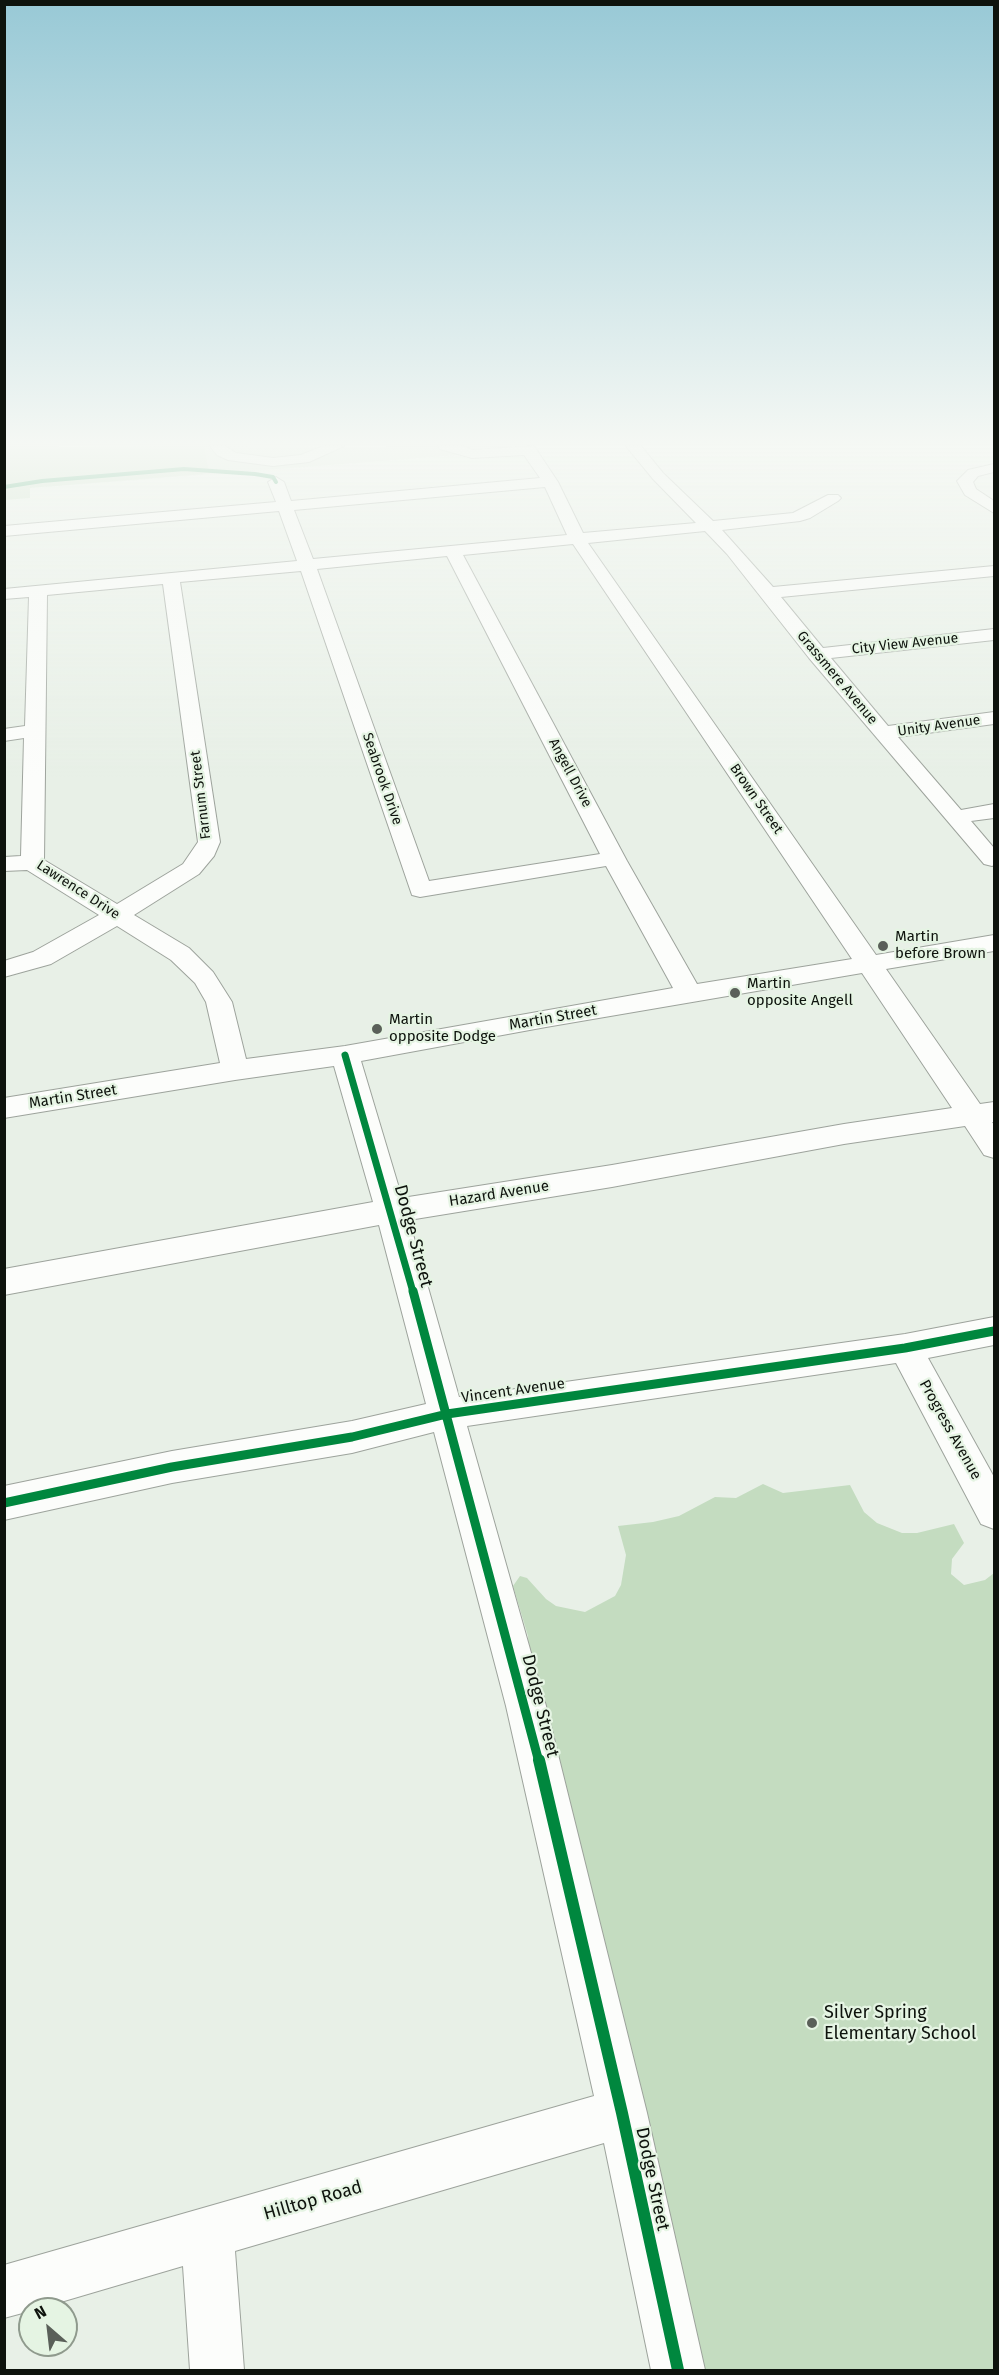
<!DOCTYPE html>
<html>
<head>
<meta charset="utf-8">
<style>
  body { margin:0 }
  #map { position:relative; width:999px; height:2375px; overflow:hidden; background:#e8f0e7; font-family:"Fira Sans",sans-serif }
  canvas { display:block }
  .frame { position:absolute; inset:0; border:6px solid #0e130d; pointer-events:none }
  .north { position:absolute; left:18px; top:2297px; width:60px; height:60px; box-sizing:border-box; background:#e5f4e3; border:2px solid #8f9a8d; border-radius:50%; rotate:332deg; font-size:16px; font-weight:700; line-height:24px; text-align:center; color:#0e130d }
  .north::after { content:''; display:block; margin:auto; width:21px; height:27px; background:#5a6059; clip-path:polygon(50% 0,100% 100%,50% 72%,0 100%) }
</style>
</head>
<body>
<div id="map">
<canvas width="999" height="2375"></canvas>
<div class="frame"></div>
<div class="north">N</div>
</div>
<script>
const c = document.querySelector('canvas').getContext('2d');
c.lineJoin = 'round';
function paint(path, color) { c.fillStyle = color; c.fill(path, 'evenodd'); }
const poly = rows => new Path2D(rows.map(r => 'M' + r).join(''));
function strokePath(path, color, width, dash) { c.strokeStyle = color; c.lineWidth = width; c.lineCap = dash ? 'butt' : 'round'; c.setLineDash(dash || []); c.stroke(path); }
function write(font, color, halo, rows, align = 'center') {
  c.font = font + ' "Fira Sans",sans-serif'; c.lineWidth = 4.5; c.setLineDash([]); c.textBaseline = 'middle'; c.strokeStyle = halo; c.fillStyle = color; for (const [text, x, y, turn = 0] of rows) {
    c.save(); c.translate(x, y); c.rotate((+turn || 0) * Math.PI / 180); c.textAlign = isNaN(turn) ? turn : align; if (halo) c.strokeText(text, 0, 0); c.fillText(text, 0, 0); c.restore();
  }
}
const built = poly([
  [509,446,512,451,46,487,46,447]
]);
const green = poly([
  [5,446,204,447,208,467,207,472,202,474,30,488,30,498,6,500],
  [763,1484,783,1493,850,1485,864,1512,877,1523,902,1533,917,1533,954,1524,964,1543,952,1559,951,1574,964,1585,985,1580,994,1573,994,2370,675,2370,610,2073,529,1656,528,1636,513,1586,520,1576,527,1578,546,1599,556,1606,585,1612,615,1596,621,1585,626,1555,618,1526,653,1522,679,1516,715,1497,736,1498]
]);
const minor = poly([
  [210,446,225,446,236,453,273,458,301,455,323,446,344,446,309,462,273,466,228,460,217,455,210,446],
  [438,446,462,446,473,450,534,446,558,482,583,533,696,523,653,479,626,446,641,446,663,473,713,521,793,513,828,495,838,495,841,498,838,501,810,518,800,521,722,530,773,587,994,566,994,576,781,597,823,648,994,629,994,640,831,658,888,726,994,712,994,724,898,737,961,810,994,804,994,818,971,821,994,848,994,865,992,866,984,864,809,658,727,554,705,531,588,543,876,955,994,935,994,951,886,969,980,1104,994,1102,994,1122,992,1122,994,1125,994,1158,984,1155,965,1126,844,1144,612,1187,409,1220,459,1397,905,1334,994,1317,994,1345,928,1358,994,1477,994,1529,981,1524,896,1363,467,1426,546,1706,647,2113,705,2370,651,2370,604,2143,235,2251,244,2370,190,2370,183,2266,37,2309,30,2309,30,2311,4,2318,4,2265,594,2096,506,1706,434,1432,352,1453,172,1483,4,1520,4,1486,172,1451,352,1421,426,1404,379,1225,4,1295,4,1269,373,1202,334,1066,235,1080,4,1118,4,1098,220,1063,206,1002,195,983,171,960,117,926,51,964,4,977,4,961,33,952,99,915,27,870,4,871,4,857,21,856,24,738,4,741,4,729,25,726,29,597,4,599,4,589,297,561,279,511,4,536,4,526,276,502,268,482,276,477,284,482,291,501,540,478,524,455,472,458,440,449,438,446],
  [545,487,567,535,313,559,294,510,545,487],
  [573,544,852,959,697,984,627,861,463,555,573,544],
  [447,556,600,854,429,881,317,569,447,556],
  [301,571,412,895,420,897,606,866,673,988,345,1046,246,1059,232,1002,213,972,189,948,134,915,199,874,214,856,220,842,180,582,301,571],
  [163,584,198,842,183,864,117,904,44,860,47,595,163,584],
  [862,973,952,1108,844,1124,612,1165,402,1198,361,1061,546,1027,862,973],
  [994,464,994,472,978,476,973,482,976,489,994,501,994,513,965,495,957,481,968,470,994,464]
]);
const cyclewayFar3 = poly([
  [4,487,42,481,184,469,255,474,273,477,276,482]
]);
const cyclewayFar2 = poly([
  [345,1055,413,1292]
]);
const cyclewayFar1 = poly([
  [413,1291,539,1762],
  [4,1503,172,1467,352,1437,447,1414,905,1348,994,1331]
]);
const cycleway = poly([
  [539,1760,622,2113,678,2370]
]);
const markers = [
  [883,946,6,"#5a6059"],
  [735,993,6,"#5a6059"],
  [377,1029,6,"#5a6059"],
  [812,2023,6,"#5a6059"]
];
const farStreetnames = [
  ["City View Avenue",905,644,-6],
  ["Grassmere Avenue",837,678,50],
  ["Unity Avenue",939,726,-8],
  ["Angell Drive",570,773,62],
  ["Seabrook Drive",382,779,71],
  ["Farnum Street",201,795,-97],
  ["Brown Street",756,799,55],
  ["Lawrence Drive",78,890,33]
];
const poiNames = [
  ["Martin",895,937],
  ["before Brown",895,954],
  ["Martin",747,984],
  ["opposite Angell",747,1001],
  ["Martin",389,1020],
  ["opposite Dodge",389,1037]
];
const streetNames = [
  ["Martin Street",553,1018,-10],
  ["Martin Street",73,1097,-9],
  ["Hazard Avenue",499,1194,-9],
  ["Vincent Avenue",513,1391,-8],
  ["Progress Avenue",950,1430,61]
];
const nearStreetnames = [
  ["Dodge Street",413,1236,75],
  ["Dodge Street",540,1706,76],
  ["Dodge Street",652,2179,78],
  ["Hilltop Road",313,2201,-16]
];
const nearPoinames = [
  ["Silver Spring",824,2013],
  ["Elementary School",824,2034]
];
paint(built, '#d9e6d7');
paint(green, '#c4dcc0');
strokePath(minor, '#9da39c', 2);
paint(minor, '#fcfdfb');
strokePath(cyclewayFar3, '#00873e', 4);
strokePath(cyclewayFar2, '#00873e', 7);
strokePath(cyclewayFar1, '#00873e', 9);
strokePath(cycleway, '#00873e', 12);
const sky = c.createLinearGradient(0, 0, 0, 779);
sky.addColorStop(0, '#98c9d6');
sky.addColorStop(0.57, '#f5f8f4');
sky.addColorStop(1, '#f5f8f400');
c.fillStyle = sky;
c.fillRect(0, 0, 999, 779);
for (const [x, y, r, color] of markers) { const dot = new Path2D(); dot.arc(x, y, r, 0, 2 * Math.PI); c.fillStyle = color; c.fill(dot); strokePath(dot, '#e5f4e3', 2); }
write('14px', '#0e130d', '#e5f4e3', farStreetnames);
write('15px', '#0e130d', '#e5f4e3', poiNames, 'left');
write('15px', '#0e130d', '#e5f4e3', streetNames);
write('18px', '#0e130d', '#e5f4e3', nearStreetnames);
write('18px', '#0e130d', '#e5f4e3', nearPoinames, 'left');
</script>
</body>
</html>
